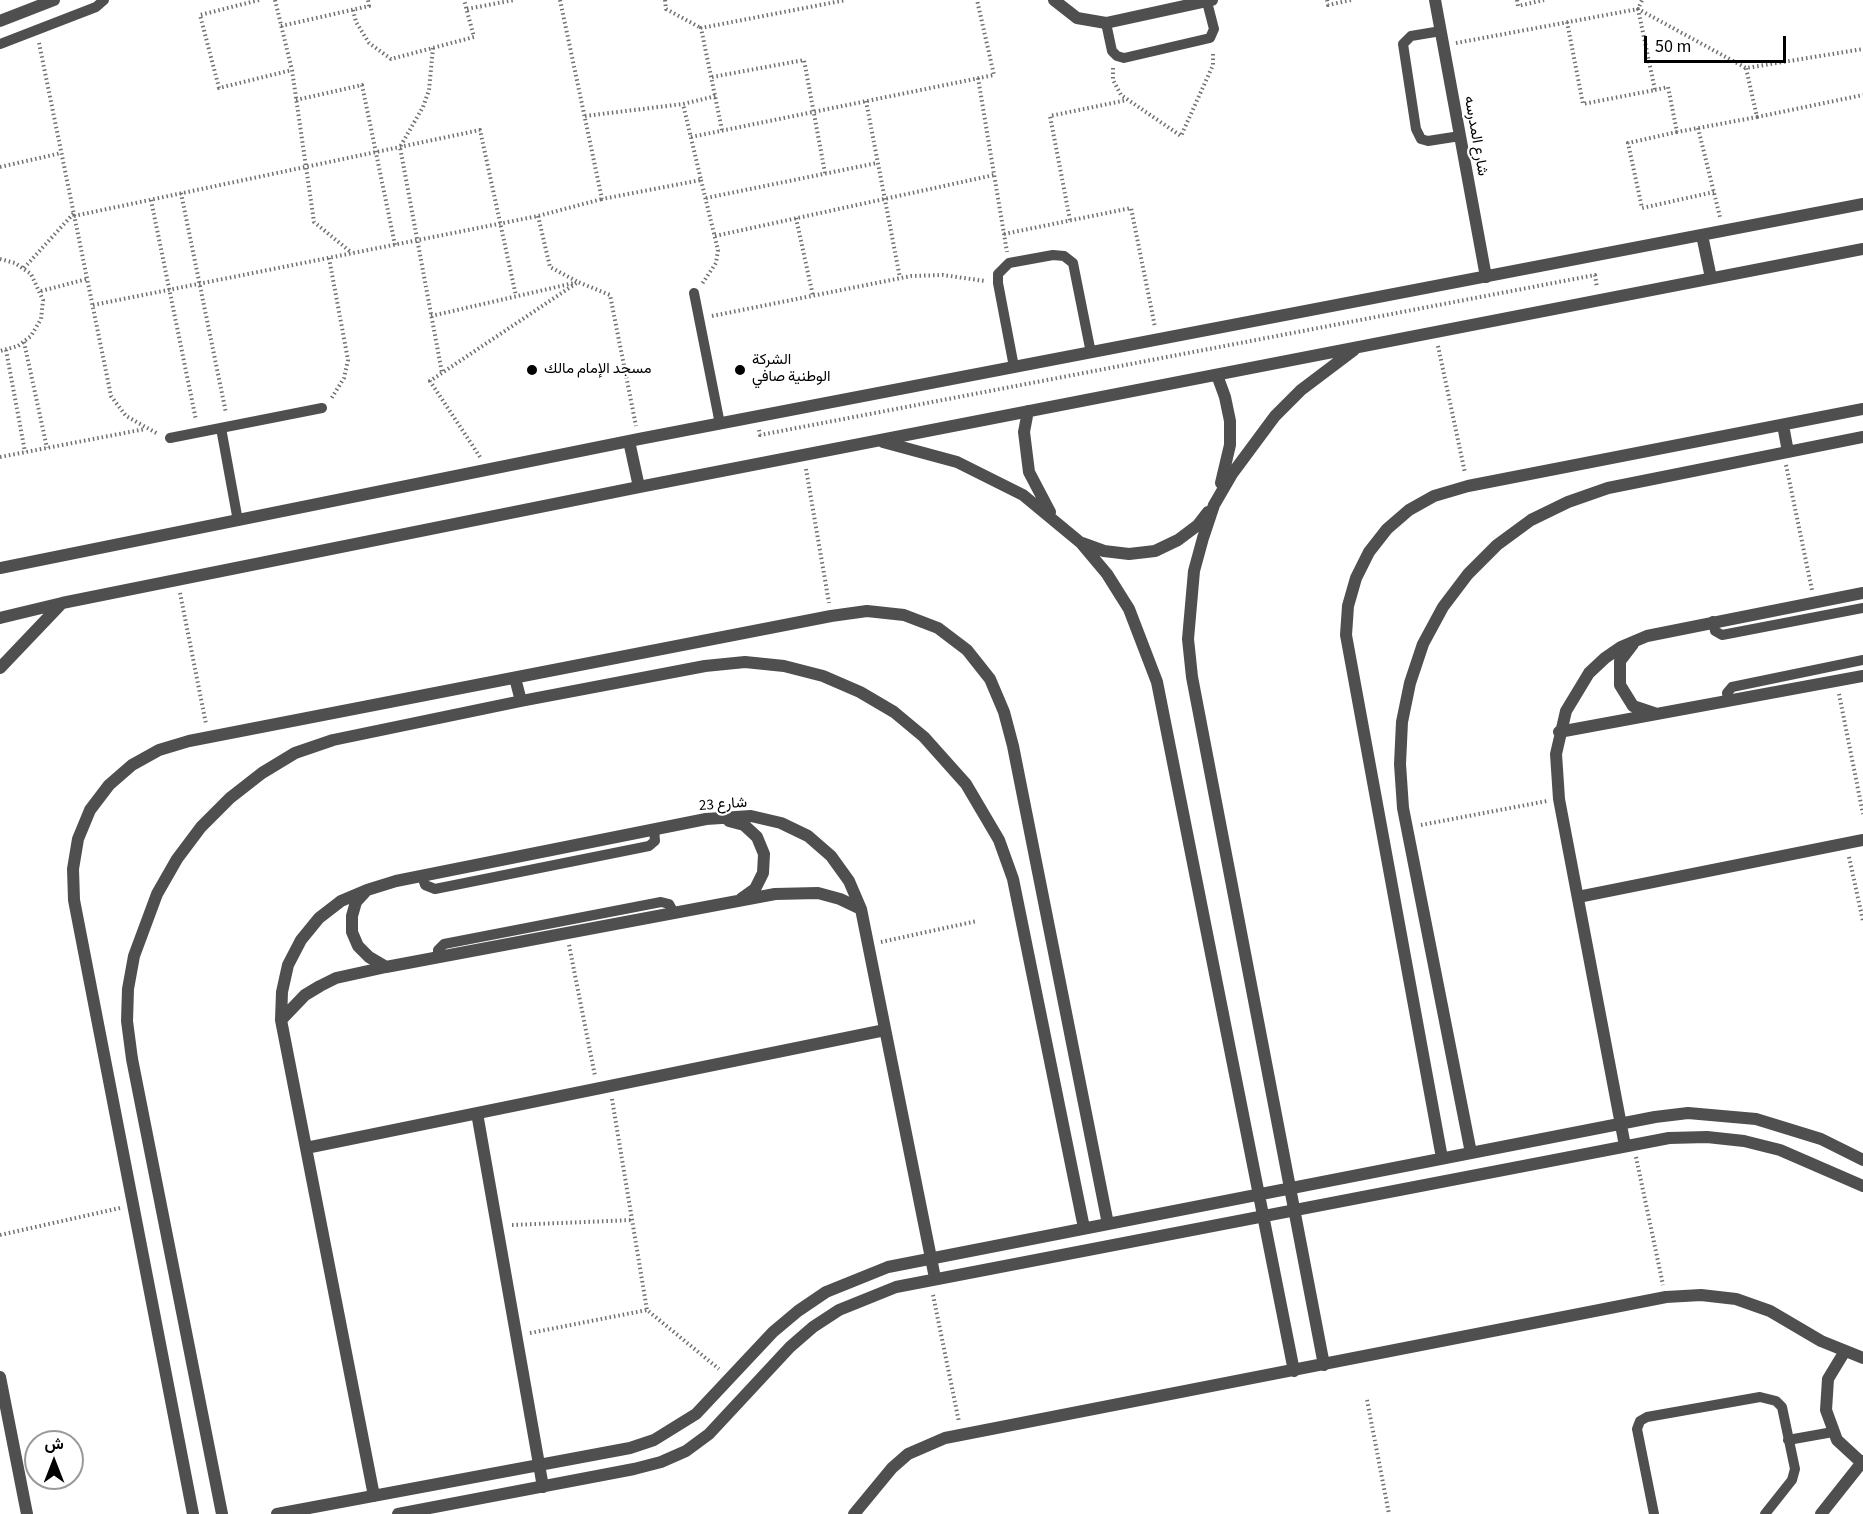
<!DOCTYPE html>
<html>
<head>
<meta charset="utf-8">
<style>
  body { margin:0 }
  #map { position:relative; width:1863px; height:1514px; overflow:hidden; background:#fff; font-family:"Source Sans 3",Vazirmatn,sans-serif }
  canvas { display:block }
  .north { position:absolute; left:24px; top:1430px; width:60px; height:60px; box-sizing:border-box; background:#fff; border:2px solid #999; border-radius:50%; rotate:0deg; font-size:16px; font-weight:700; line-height:24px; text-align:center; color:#000 }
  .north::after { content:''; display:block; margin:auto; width:21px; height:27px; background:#000; clip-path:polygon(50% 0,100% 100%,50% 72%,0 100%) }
  .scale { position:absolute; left:1644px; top:36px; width:142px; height:27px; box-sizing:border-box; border:3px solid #000; border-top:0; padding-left:8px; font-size:18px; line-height:21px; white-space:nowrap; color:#000; -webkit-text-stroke:4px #fff; paint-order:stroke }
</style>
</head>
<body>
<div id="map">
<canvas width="1863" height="1514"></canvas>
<div class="north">ش</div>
<div class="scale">50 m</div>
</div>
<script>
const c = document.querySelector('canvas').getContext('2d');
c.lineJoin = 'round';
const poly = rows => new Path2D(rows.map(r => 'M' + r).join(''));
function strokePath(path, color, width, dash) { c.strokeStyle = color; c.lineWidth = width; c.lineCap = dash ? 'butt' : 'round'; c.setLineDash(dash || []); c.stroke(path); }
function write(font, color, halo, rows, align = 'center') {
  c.font = font + ' "Source Sans 3",Vazirmatn,sans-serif'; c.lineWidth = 4.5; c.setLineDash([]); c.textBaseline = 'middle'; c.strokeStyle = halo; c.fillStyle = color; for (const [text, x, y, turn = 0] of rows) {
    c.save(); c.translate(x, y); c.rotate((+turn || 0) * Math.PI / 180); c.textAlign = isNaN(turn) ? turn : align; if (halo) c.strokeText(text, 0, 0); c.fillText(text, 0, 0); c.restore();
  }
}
const path = poly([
  [259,0,200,15,219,88,292,70],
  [275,0,292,70,314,222,352,253],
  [560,0,602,199,701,180,683,104],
  [665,0,666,9,701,28],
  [1327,0,1328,5,1351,0],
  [1517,0,1518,6,1544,0],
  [467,9,514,0],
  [353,10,356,22,369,43,391,59,474,37,464,0],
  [1567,22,1583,104,1655,90,1638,9,1642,0],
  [281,26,369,6,368,0],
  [39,43,111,396,126,416,158,434],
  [1456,43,1638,9,1746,68,1863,49],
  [433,48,429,90,423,107,400,147,442,373],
  [1113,68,1113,80,1121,95,1181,136,1213,65,1213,51],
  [712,77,804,60,825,173],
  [978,78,1007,252],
  [1655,90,1668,87,1677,132,1757,117,1746,68],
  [296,100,362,85,395,245],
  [866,101,900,278],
  [585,116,683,104,716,96],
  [1757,117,1863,95],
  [1698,128,1720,217],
  [722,130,701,28,846,0],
  [1677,132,1628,143,1642,208,1714,192],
  [691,137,994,75,977,0],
  [0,167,61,153],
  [701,180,718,250,716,263,702,284],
  [181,193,226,413],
  [706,198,877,163],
  [151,200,196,420],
  [74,216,480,130,516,296],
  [538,216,550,267,578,282],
  [796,218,813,296],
  [1070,220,1050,116,1127,100],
  [1004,234,1131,208,1155,327],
  [715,236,994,175],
  [329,258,348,360,344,378,331,399],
  [0,259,15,263,31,274,43,300,41,319,31,336,18,346,0,351],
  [24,268,74,213],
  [41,291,87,279],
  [93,305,538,216,602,199],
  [431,316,574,283],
  [712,316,911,276,943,275,985,281],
  [24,342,47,448],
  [1438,346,1465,473],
  [6,350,25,452],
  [759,430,760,435,1595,275,1597,288],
  [0,457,145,429],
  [480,457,430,381,578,282,610,295,636,426],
  [1786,465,1812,590],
  [806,469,829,603],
  [180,593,206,724],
  [1839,694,1863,814],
  [1421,825,1547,801],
  [1849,857,1863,921],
  [881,942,977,921],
  [569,945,595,1076],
  [612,1099,647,1310,719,1369],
  [1636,1157,1663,1285],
  [512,1225,632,1220],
  [0,1235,120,1208],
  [933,1295,959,1422],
  [530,1333,647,1310],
  [1367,1400,1389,1514]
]);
const service = poly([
  [1106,23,1112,51,1117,56,1124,58,1210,38,1214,29,1207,2],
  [1441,31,1411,36,1403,44,1416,129,1421,139,1428,141,1460,136],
  [0,44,96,7,104,0],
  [694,293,720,424],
  [1014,367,998,283,998,274,1009,263,1053,255,1064,256,1073,263,1091,353],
  [221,428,238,521],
  [170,438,322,408],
  [1713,621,1715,631,1722,635,1863,608],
  [1728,701,1727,693,1732,687,1863,660],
  [422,876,425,885,435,889,649,846,655,841,654,829],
  [438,957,438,950,444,944,661,902,669,904,674,913],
  [1788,1440,1833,1432],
  [1654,1514,1637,1429,1640,1421,1647,1417,1760,1397,1776,1401,1782,1407,1795,1469,1792,1480,1765,1514]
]);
const minor = poly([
  [1054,0,1077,18,1106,23,1212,0],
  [1435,0,1486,277],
  [0,21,54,0],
  [1702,235,1711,278],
  [1217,375,1225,397,1230,421,1230,445,1221,483],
  [1028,411,1024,432,1029,472,1050,512],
  [1783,425,1788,452],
  [629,441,639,487],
  [883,442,957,462,1023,495,1081,543,1107,574,1129,609,1157,682,1294,1371],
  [1082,543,1104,551,1129,554,1155,551,1178,540,1198,525,1208,512],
  [0,568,639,439,1863,204],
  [0,618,62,603,639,487,1863,249],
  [1633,644,1620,661,1620,685,1633,706,1654,713],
  [0,668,61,604],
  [515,678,521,701],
  [1559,732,1863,676],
  [729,821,744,825,757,837,764,854,763,873,755,889,741,899],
  [366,891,356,902,352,916,352,932,358,946,369,957,386,967],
  [1578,897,1863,840],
  [281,1020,305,995,320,986,336,978,386,967,775,894,818,893,840,899,861,909],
  [477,1113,543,1487],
  [1625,1146,1559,799,1556,754,1566,711,1589,673,1605,658,1621,647,1647,636,1863,593],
  [306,1148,885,1030],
  [1471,1153,1403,808,1400,764,1402,722,1410,683,1423,644,1443,607,1468,574,1497,545,1531,520,1568,502,1608,488,1863,437],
  [1442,1158,1346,635,1348,606,1356,578,1369,552,1387,529,1409,510,1434,496,1468,486,1863,409],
  [1845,1351,1828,1379,1826,1410,1837,1440,1862,1463],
  [1324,1365,1192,677,1188,639,1194,571,1203,538,1214,505,1232,474,1275,416,1301,390,1354,350],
  [374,1496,281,1020,282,992,288,965,301,940,319,918,341,901,367,890,396,881,706,819,751,816,781,823,808,836,831,856,849,881,861,909,935,1278],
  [193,1514,74,900,73,869,78,839,90,810,109,785,132,765,159,750,189,741,831,616,867,611,904,615,938,628,967,650,990,679,1004,712,1013,746,1108,1224],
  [222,1514,132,1059,127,1021,128,989,134,956,157,894,177,859,201,827,230,798,262,773,295,753,333,740,521,701,705,666,745,662,784,666,823,676,860,692,894,712,924,737,966,784,999,840,1013,879,1084,1228],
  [277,1514,630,1448,654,1440,696,1414,773,1332,798,1311,826,1292,888,1267,1655,1117,1688,1113,1756,1119,1821,1139,1863,1160],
  [398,1514,634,1469,661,1462,686,1451,709,1434,790,1347,813,1327,839,1310,896,1287,1669,1138,1707,1137,1744,1141,1780,1150,1863,1186],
  [854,1514,892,1468,908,1454,945,1438,1666,1297,1701,1295,1736,1299,1770,1311,1821,1341,1863,1358],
  [1821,1514,1863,1461]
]);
const tertiary = poly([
  [0,1377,27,1514]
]);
const markers = [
  [532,370,6,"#000"],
  [740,370,6,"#000"]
];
const streetNames = [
  ["شارع المدرسه",1475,136,80],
  ["شارع 23",723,805,-4]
];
const poiNames = [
  ["الشركة",752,361],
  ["الوطنية صافي",752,378],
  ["مسجد الإمام مالك",544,370]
];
strokePath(path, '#717171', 4, [1.5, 3]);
strokePath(service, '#4f4f4f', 10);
strokePath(minor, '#4f4f4f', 12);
strokePath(tertiary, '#4f4f4f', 12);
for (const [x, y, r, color] of markers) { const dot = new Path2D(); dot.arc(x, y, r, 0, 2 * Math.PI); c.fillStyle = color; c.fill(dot); strokePath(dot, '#fff', 2); }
write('15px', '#000', '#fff', streetNames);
write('15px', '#000', '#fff', poiNames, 'left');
</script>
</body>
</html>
